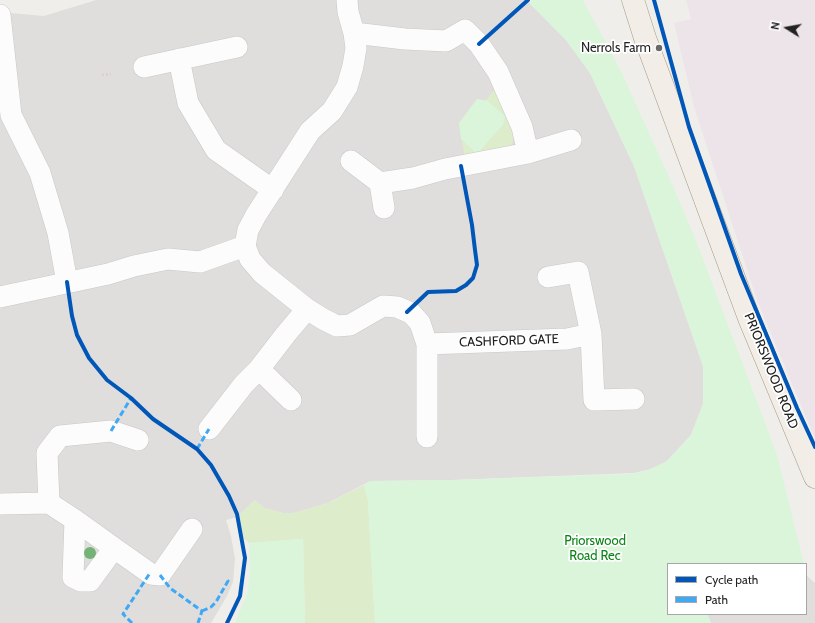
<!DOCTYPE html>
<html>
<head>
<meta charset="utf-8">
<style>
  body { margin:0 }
  #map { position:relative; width:815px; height:623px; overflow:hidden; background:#f0eeeb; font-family:Cabin,sans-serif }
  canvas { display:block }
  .legend { position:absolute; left:667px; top:563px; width:140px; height:52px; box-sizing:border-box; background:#fff; border:1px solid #a7a7a7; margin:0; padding:5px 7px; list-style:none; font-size:12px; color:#222 }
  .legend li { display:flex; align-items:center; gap:8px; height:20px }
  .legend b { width:20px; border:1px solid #a7a7a7 }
  .north { position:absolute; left:767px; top:8px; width:40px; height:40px; -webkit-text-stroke:3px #fff; paint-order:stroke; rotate:281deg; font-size:11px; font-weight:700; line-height:16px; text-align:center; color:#222 }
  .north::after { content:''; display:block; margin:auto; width:14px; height:18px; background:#222; clip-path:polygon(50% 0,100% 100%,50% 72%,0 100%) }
</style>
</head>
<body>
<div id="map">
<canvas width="815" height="623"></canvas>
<ul class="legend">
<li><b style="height:5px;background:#0057b8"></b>Cycle path</li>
<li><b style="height:5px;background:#3fa9f5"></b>Path</li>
</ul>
<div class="north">N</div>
</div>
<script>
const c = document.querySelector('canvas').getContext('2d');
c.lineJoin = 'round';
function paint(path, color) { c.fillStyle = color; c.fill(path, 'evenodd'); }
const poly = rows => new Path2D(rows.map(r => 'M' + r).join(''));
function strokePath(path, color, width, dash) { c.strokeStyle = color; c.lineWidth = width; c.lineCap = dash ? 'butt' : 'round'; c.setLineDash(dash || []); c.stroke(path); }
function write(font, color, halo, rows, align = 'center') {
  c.font = font + ' Cabin,sans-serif'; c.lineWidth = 3.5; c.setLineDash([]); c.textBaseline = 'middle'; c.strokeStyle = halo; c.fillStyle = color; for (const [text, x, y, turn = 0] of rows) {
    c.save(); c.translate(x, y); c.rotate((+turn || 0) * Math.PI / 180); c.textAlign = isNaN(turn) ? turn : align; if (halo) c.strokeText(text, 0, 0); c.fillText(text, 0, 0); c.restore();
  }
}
const residential = poly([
  [96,0,527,0,566,40,590,73,634,166,703,366,703,404,691,435,667,461,656,468,634,473,452,480,370,481,328,503,294,513,283,513,264,508,255,500,237,517,226,520,231,536,235,559,233,582,227,596,211,623,0,623,0,12,44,16],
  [806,575,815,583,815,623,711,623,707,614,806,614]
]);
const industrial = poly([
  [686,0,815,0,815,439,757,300,694,107,674,23,691,19]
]);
const grass = poly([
  [495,89,514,126,514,138,512,143,509,148,465,159,459,123,477,99,485,101],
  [364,485,368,501,375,623,305,623,303,539,249,543,242,536,237,517,255,500,264,508,283,513,294,513,328,503]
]);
const park = poly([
  [532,0,583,0,620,69,668,175,697,243,777,455,804,564,668,564,668,614,707,614,711,623,375,623,368,501,364,485,370,481,452,480,630,474,646,471,667,461,691,435,703,404,703,366,634,166,590,73,566,40,530,4],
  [477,99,488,101,505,116,503,125,477,154,461,139,459,123],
  [303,539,305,623,235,623,248,591,250,572,249,543]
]);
const path = poly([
  [102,75,111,74]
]);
const minor = poly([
  [0,15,11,115,40,173,58,233,67,282],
  [354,33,405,39,446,41,465,30,479,44,498,72,522,127,528,153,571,140],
  [179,59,188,103,216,150,273,190],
  [144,67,237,47],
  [351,161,380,183,413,178,445,169,528,153],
  [380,183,384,208],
  [0,297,108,274,134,266,168,259,200,262,245,246],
  [307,309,323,319,337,326,350,325,383,306,397,307,411,313,420,323,427,344,567,339,591,334,578,272,548,277],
  [591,334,594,400,634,399],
  [427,344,427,437],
  [259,369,291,400],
  [209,429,244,384,259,369,286,334,307,309,262,273,250,259,245,246,248,230,256,215,310,131,332,111,347,87,353,66,356,48,354,33,348,12,347,0],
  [49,503,47,453,60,436,111,431,138,440],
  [0,504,49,503,75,520,114,548,90,581,81,581,73,577,75,520],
  [114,548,151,574,160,575,192,529]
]);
const primary = poly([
  [633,0,645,38,749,318,815,477]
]);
const quiet = poly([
  [111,431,131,398],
  [197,449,209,429],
  [160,575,170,588,202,611,198,623],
  [202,611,211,607,216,602,228,581,225,579],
  [132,623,123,614,150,573]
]);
const cycleway = poly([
  [654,0,689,127,741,274,797,408,815,447],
  [479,44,528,0],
  [67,282,72,316,77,335,89,358,107,380,131,398,153,419,197,449,211,465,229,496,237,514,245,558,240,596,227,623],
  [407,312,428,292,456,291,466,285,473,278,477,265,475,250,472,225,461,166]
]);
const trees = [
  [90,553]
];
const markers = [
  [659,48,4,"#6a6968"]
];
const poiNames = [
  ["Nerrols Farm",651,48]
];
const streetNames = [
  ["CASHFORD GATE",509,341,-2],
  ["PRIORSWOOD ROAD",771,371,68]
];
const parkNames = [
  ["Priorswood",595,541],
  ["Road Rec",595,556]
];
paint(residential, '#dfdedc');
paint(industrial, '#ede4e9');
paint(grass, '#ddeccb');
paint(park, '#daf5da');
strokePath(minor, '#c9c8c7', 22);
strokePath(primary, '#a79c86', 23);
strokePath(path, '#dccecd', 2.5, [2, 2]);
strokePath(minor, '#fdfcfc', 21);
strokePath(primary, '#f3ede7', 22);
strokePath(quiet, '#3fa9f5', 3, [6, 3]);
strokePath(cycleway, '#0057b8', 4);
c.fillStyle = '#73b476';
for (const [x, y] of trees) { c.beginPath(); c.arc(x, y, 6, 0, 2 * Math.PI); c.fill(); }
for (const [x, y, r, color] of markers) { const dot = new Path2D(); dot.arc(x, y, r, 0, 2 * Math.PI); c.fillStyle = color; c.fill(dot); strokePath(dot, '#fff', 1.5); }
write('13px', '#222', '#fff', poiNames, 'right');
write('13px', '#222', '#fff', streetNames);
write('13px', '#0c8416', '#fff', parkNames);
</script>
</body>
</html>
